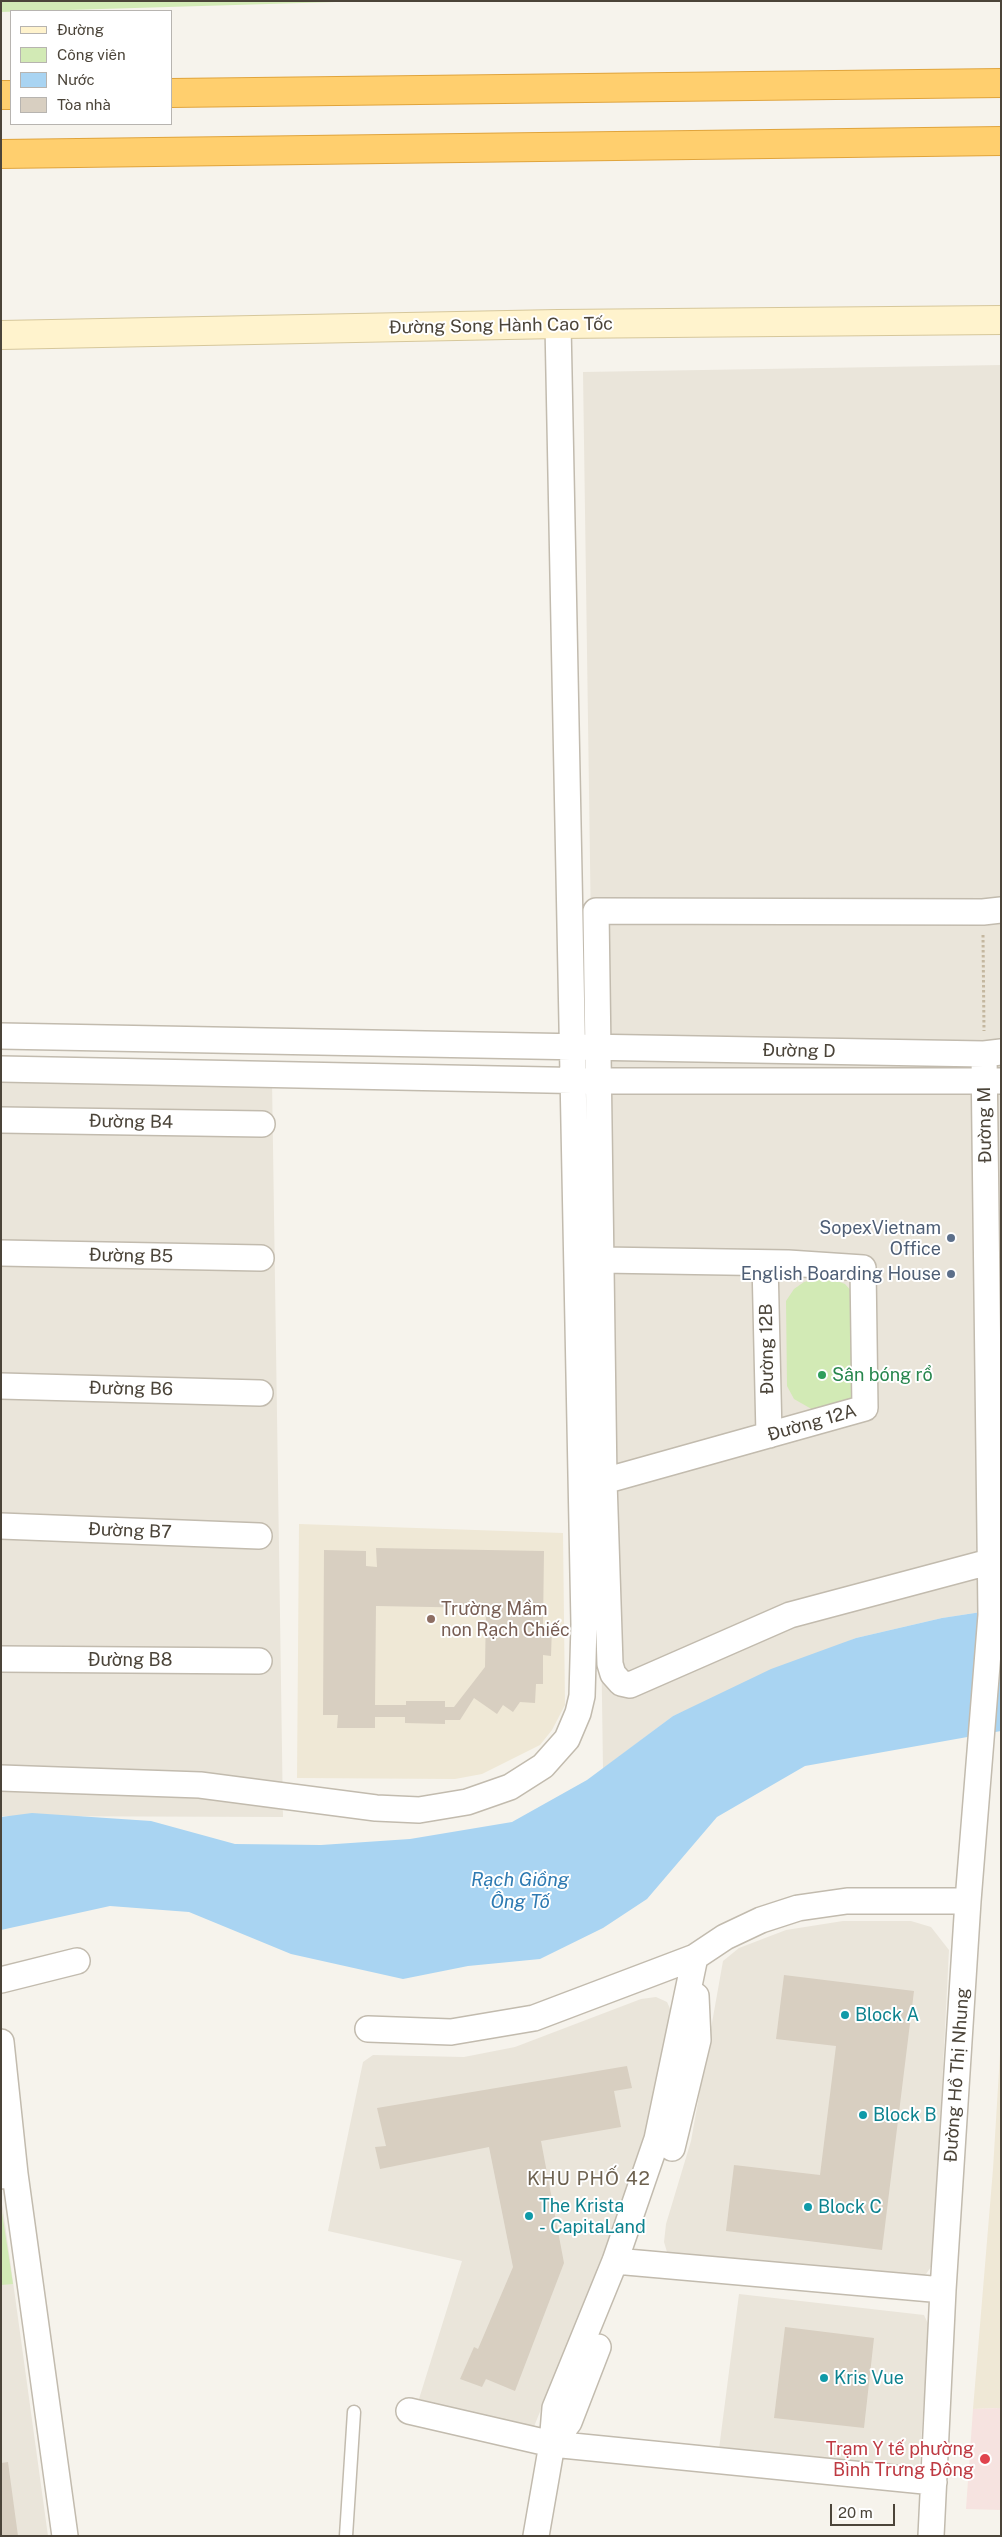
<!DOCTYPE html>
<html>
<head>
<meta charset="utf-8">
<style>
  body { margin:0 }
  #map { position:relative; width:1002px; height:2537px; overflow:hidden; background:#f6f3ec; font-family:"Public Sans",sans-serif }
  canvas { display:block }
  .frame { position:absolute; inset:0; border:2px solid #4b4439; pointer-events:none }
  .legend { position:absolute; left:10px; top:10px; width:162px; height:115px; box-sizing:border-box; background:#fff; border:1px solid #b7b4b0; margin:0; padding:6px 9px; list-style:none; font-size:15px; color:#4b4439 }
  .legend li { display:flex; align-items:center; gap:10px; height:25px }
  .legend b { width:25px; border:1px solid #b7b4b0 }
  .scale { position:absolute; left:830px; top:2504px; width:65px; height:22px; box-sizing:border-box; border:2px solid #4b4439; border-top:0; padding-left:6px; font-size:15px; line-height:18px; white-space:nowrap; color:#4b4439; -webkit-text-stroke:4px #fff; paint-order:stroke }
</style>
</head>
<body>
<div id="map">
<canvas width="1002" height="2537"></canvas>
<div class="frame"></div>
<ul class="legend">
<li><b style="height:6px;background:#fff3cd"></b>Đường</li>
<li><b style="height:14px;background:#d2eab5"></b>Công viên</li>
<li><b style="height:14px;background:#a9d4f2"></b>Nước</li>
<li><b style="height:14px;background:#d8cfc1"></b>Tòa nhà</li>
</ul>
<div class="scale">20 m</div>
</div>
<script>
const c = document.querySelector('canvas').getContext('2d');
c.lineJoin = 'round';
function paint(path, color) { c.fillStyle = color; c.fill(path, 'evenodd'); }
const poly = rows => new Path2D(rows.map(r => 'M' + r).join(''));
function strokePath(path, color, width, dash) { c.strokeStyle = color; c.lineWidth = width; c.lineCap = dash ? 'butt' : 'round'; c.setLineDash(dash || []); c.stroke(path); }
function write(font, color, halo, rows, align = 'center') {
  c.font = font + ' "Public Sans",sans-serif'; c.lineWidth = 4; c.setLineDash([]); c.textBaseline = 'middle'; c.strokeStyle = halo; c.fillStyle = color; for (const [text, x, y, turn = 0] of rows) {
    c.save(); c.translate(x, y); c.rotate((+turn || 0) * Math.PI / 180); c.textAlign = isNaN(turn) ? turn : align; if (halo) c.strokeText(text, 0, 0); c.fillText(text, 0, 0); c.restore();
  }
}
const residential = poly([
  [1001,365,1001,1609,942,1618,856,1638,673,1716,603,1769,583,372],
  [272,1080,283,1817,1,1816,1,1083],
  [843,1921,911,1921,931,1927,949,1950,933,2264,926,2274,916,2280,675,2258,667,2252,664,2242,666,2224,691,2141,723,1961,739,1948,786,1930],
  [656,1997,667,2002,672,2013,671,2034,629,2192,533,2429,419,2399,462,2261,328,2231,363,2062,373,2055,464,2057,515,2047,641,1999],
  [1,2200,3,2209,48,2536,1,2536],
  [739,2294,924,2315,929,2326,919,2471,719,2449]
]);
const education = poly([
  [299,1524,563,1533,565,1705,552,1730,540,1745,482,1774,455,1779,297,1778],
  [1001,2038,1001,2408,973,2409,993,2169]
]);
const medical = poly([
  [1001,2408,1001,2510,966,2509,973,2409]
]);
const green = poly([
  [1,1,369,1,1,12],
  [816,1279,832,1279,845,1284,853,1293,859,1391,852,1401,815,1411,794,1399,787,1386,786,1301,794,1289,804,1282],
  [1,2206,13,2284,1,2285]
]);
const water = poly([
  [1001,1609,1001,1731,805,1766,717,1817,647,1899,603,1928,540,1959,468,1966,403,1979,291,1954,189,1912,110,1906,1,1930,1,1817,32,1813,151,1821,235,1844,321,1845,410,1839,512,1822,587,1780,673,1716,771,1669,856,1638,942,1618]
]);
const building = poly([
  [376,1548,544,1551,543,1627,552,1627,551,1656,543,1655,543,1684,536,1684,535,1703,520,1702,513,1712,503,1705,497,1714,474,1698,460,1720,445,1720,445,1724,405,1723,405,1717,375,1717,375,1728,337,1728,338,1715,323,1715,324,1550,366,1551,366,1566,377,1567],
  [376,1606,486,1608,485,1667,454,1707,445,1707,445,1701,406,1701,406,1705,375,1705],
  [784,1975,914,1991,882,2250,726,2231,734,2165,820,2175,836,2046,776,2039],
  [627,2066,632,2088,614,2091,621,2127,541,2141,564,2263,515,2391,486,2379,482,2387,460,2379,474,2347,478,2349,513,2267,489,2147,380,2169,375,2147,386,2146,377,2108],
  [785,2327,874,2338,864,2428,774,2418],
  [8,2462,18,2536,1,2536,1,2463]
]);
const path = poly([
  [983,935,984,1031]
]);
const service = poly([
  [346,2536,354,2412]
]);
const minor = poly([
  [1001,910,983,912,596,911,604,1481,610,1664,613,1674,621,1683,630,1685,790,1615,989,1562,1001,1563],
  [1,1036,584,1047,984,1054,1001,1052],
  [1,1069,597,1081,1001,1081],
  [1,1120,262,1124],
  [1,1253,261,1258],
  [602,1260,788,1263,863,1268,865,1408,604,1481],
  [765,1263,769,1435],
  [1,1386,260,1393],
  [1,1526,259,1536],
  [1,1659,259,1661],
  [1,1778,200,1785,376,1808,419,1810,467,1802,510,1787,543,1766,567,1739,578,1713,582,1696,584,1624,558,324],
  [1,1980,77,1961],
  [368,2029,451,2032,534,2018,695,1957,725,1937,761,1920,798,1908,847,1901,968,1901],
  [1,2042,15,2174],
  [672,2148,698,2040,696,1996],
  [1,2176,15,2174,65,2536],
  [615,2261,943,2290],
  [409,2411,552,2444,934,2482],
  [552,2444,569,2422,598,2347],
  [536,2536,552,2444,555,2408,615,2261,657,2139,695,1957],
  [931,2536,943,2290,968,1901,991,1615,984,1054]
]);
const secondary = poly([
  [1,335,558,324,1001,320]
]);
const motorway = poly([
  [171,93,1001,83],
  [1,95,11,95],
  [1,154,1001,141]
]);
const markers = [
  [951,1238,5,"#5c6f8a"],
  [951,1274,5,"#5c6f8a"],
  [822,1375,5,"#2e9e5b"],
  [431,1619,5,"#8d6e63"],
  [845,2015,5,"#0f9aa8"],
  [863,2115,5,"#0f9aa8"],
  [808,2207,5,"#0f9aa8"],
  [529,2216,5,"#0f9aa8"],
  [824,2378,5,"#0f9aa8"],
  [985,2459,6,"#e0444e"]
];
const streetNames = [
  ["Đường Song Hành Cao Tốc",501,326,-1],
  ["Đường D",799,1051,1],
  ["Đường B4",131,1122,1],
  ["Đường M",985,1125,-91],
  ["Đường B5",131,1256,1],
  ["Đường 12B",767,1349,-91],
  ["Đường B6",131,1389,1],
  ["Đường 12A",812,1423,-16],
  ["Đường B7",130,1531,2],
  ["Đường B8",130,1660],
  ["Đường Hồ Thị Nhung",957,2075,-86]
];
const serviceNames = [
  ["SopexVietnam",941,1228],
  ["Office",941,1249],
  ["English Boarding House",941,1274]
];
const leisureNames = [
  ["Sân bóng rổ",832,1375]
];
const educationNames = [
  ["Trường Mầm",441,1609],
  ["non Rạch Chiếc",441,1630]
];
const cultureNames = [
  ["Block A",855,2015],
  ["Block B",873,2115],
  ["The Krista",539,2206],
  ["- CapitaLand",539,2227],
  ["Block C",818,2207],
  ["Kris Vue",834,2378]
];
const healthNames = [
  ["Trạm Y tế phường",974,2449],
  ["Bình Trưng Đông",974,2470]
];
const waterNames = [
  ["Rạch Giồng",520,1880],
  ["Ông Tố",520,1902]
];
const neighbourhoodNames = [
  ["KHU PHỐ 42",589,2179]
];
paint(residential, '#eae5da');
paint(education, '#efe8d6');
paint(medical, '#f6e3e0');
paint(green, '#d2eab5');
paint(water, '#a9d4f2');
paint(building, '#d8cfc1');
strokePath(service, '#c2bbae', 15);
strokePath(minor, '#c2bbae', 28);
strokePath(secondary, '#d6c79b', 30);
strokePath(motorway, '#e0a43c', 30);
strokePath(path, '#c4b79f', 3, [2.5, 2.5]);
strokePath(service, '#fff', 12);
strokePath(minor, '#fff', 25);
strokePath(secondary, '#fff3cd', 28);
strokePath(motorway, '#ffcf6e', 28);
for (const [x, y, r, color] of markers) { const dot = new Path2D(); dot.arc(x, y, r, 0, 2 * Math.PI); c.fillStyle = color; c.fill(dot); strokePath(dot, '#fff', 2); }
write('18px', '#4b4439', '#fff', streetNames);
write('18px', '#4e5e75', '#fff', serviceNames, 'right');
write('18px', '#27864d', '#fff', leisureNames, 'left');
write('18px', '#785e54', '#fff', educationNames, 'left');
write('18px', '#0d838f', '#fff', cultureNames, 'left');
write('18px', '#be3a42', '#fff', healthNames, 'right');
write('italic 19px', '#2e7ab2', '#fff', waterNames);
c.letterSpacing = '1px';
write('19px', '#6e6250', '#fff', neighbourhoodNames);
c.letterSpacing = '0px';
</script>
</body>
</html>
